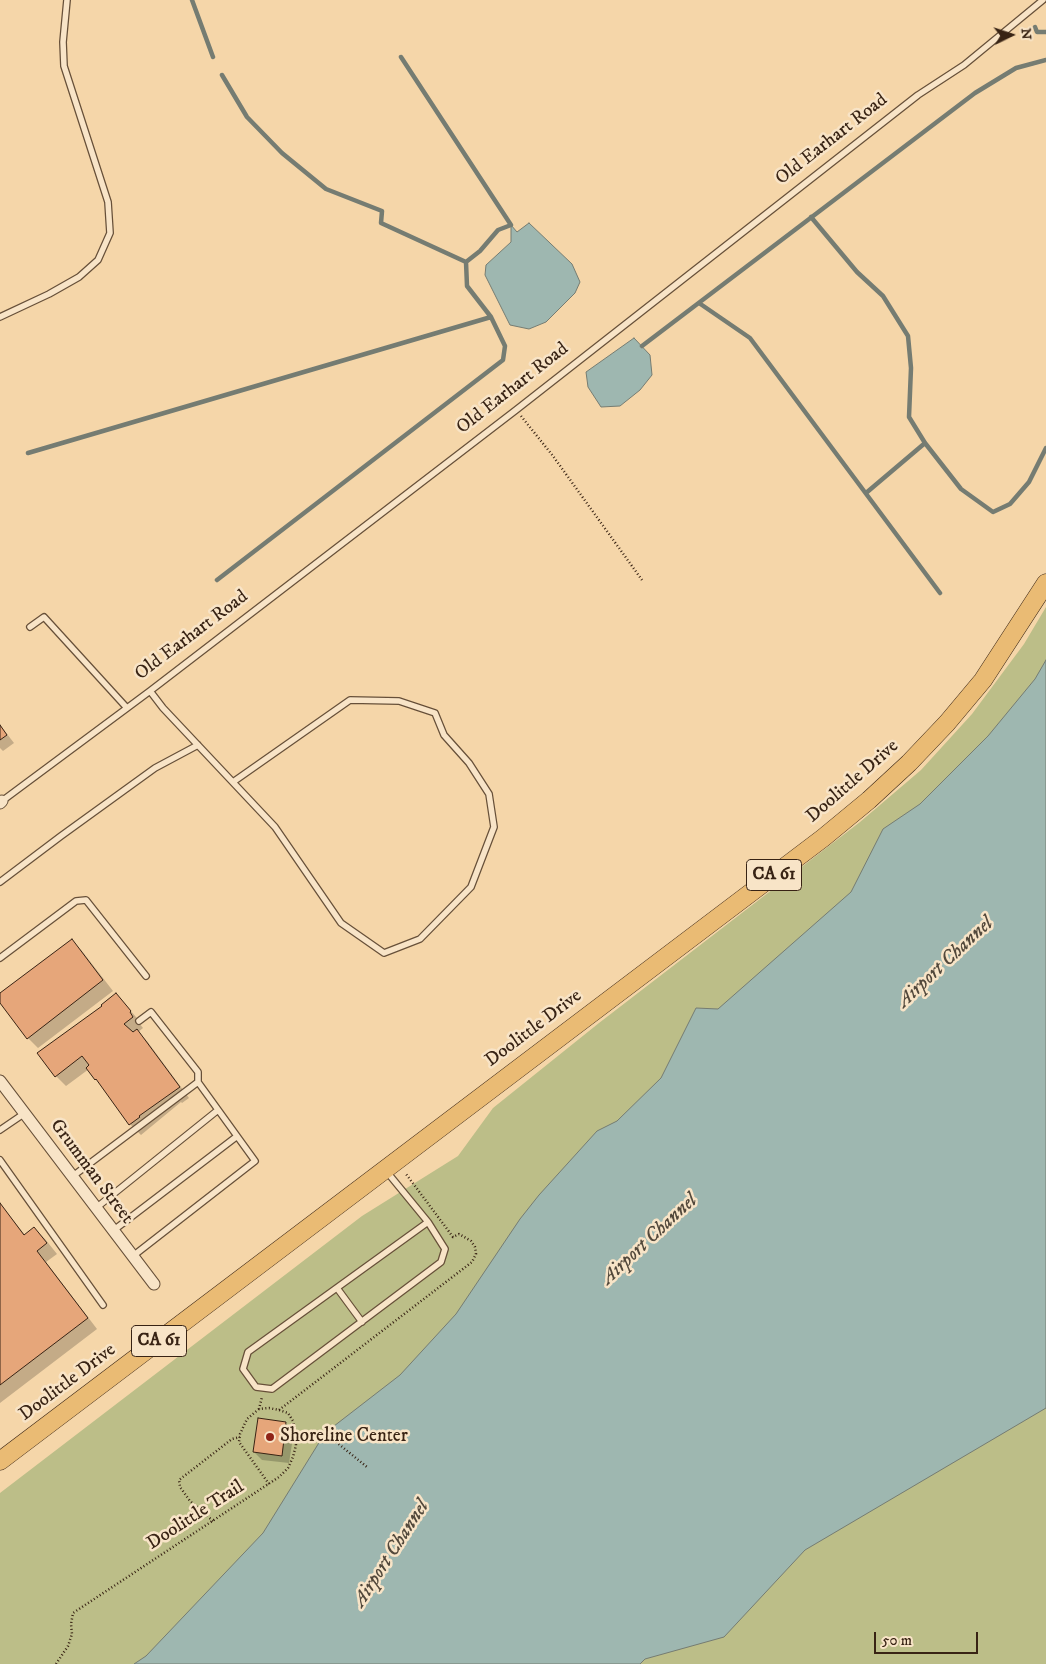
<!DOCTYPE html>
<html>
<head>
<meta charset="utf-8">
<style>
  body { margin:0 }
  #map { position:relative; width:1046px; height:1664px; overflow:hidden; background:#f5d6a9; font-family:"IM FELL DW Pica",serif }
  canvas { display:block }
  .north { position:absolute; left:986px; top:10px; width:50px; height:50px; -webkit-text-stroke:4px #f8e4c7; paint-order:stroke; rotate:86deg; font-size:14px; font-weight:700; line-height:20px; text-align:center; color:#382314 }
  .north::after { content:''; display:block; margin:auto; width:18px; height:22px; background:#382314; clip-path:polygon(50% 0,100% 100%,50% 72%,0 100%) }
  .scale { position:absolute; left:874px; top:1632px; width:104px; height:22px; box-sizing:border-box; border:2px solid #382314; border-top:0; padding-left:6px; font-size:15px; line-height:18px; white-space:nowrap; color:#382314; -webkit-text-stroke:4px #f8e4c7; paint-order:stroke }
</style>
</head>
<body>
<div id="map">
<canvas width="1046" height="1664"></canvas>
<div class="north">N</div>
<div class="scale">50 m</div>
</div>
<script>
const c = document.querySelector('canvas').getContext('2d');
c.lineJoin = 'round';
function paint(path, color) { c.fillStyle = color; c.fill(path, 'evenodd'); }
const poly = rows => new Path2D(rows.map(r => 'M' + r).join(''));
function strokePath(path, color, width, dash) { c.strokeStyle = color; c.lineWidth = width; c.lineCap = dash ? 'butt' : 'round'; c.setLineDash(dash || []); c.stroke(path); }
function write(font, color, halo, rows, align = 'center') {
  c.font = font + ' "IM FELL DW Pica",serif'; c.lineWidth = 5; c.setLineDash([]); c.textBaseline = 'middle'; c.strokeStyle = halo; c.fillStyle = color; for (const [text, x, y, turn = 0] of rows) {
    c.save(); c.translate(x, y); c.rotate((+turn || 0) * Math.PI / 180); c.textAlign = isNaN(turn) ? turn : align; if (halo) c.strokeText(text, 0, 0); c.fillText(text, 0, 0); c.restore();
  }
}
const green = poly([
  [1046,607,1046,1664,0,1664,0,1493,362,1216,458,1156,493,1108,599,1023,860,822,921,770,972,714,1024,644]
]);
const water = poly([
  [529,223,572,264,580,282,575,293,546,322,529,329,510,325,485,275,486,265,511,242,511,225,517,232,529,223],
  [634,338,650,355,652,375,640,390,620,406,601,407,588,387,586,372,634,338],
  [1046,660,1046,1408,805,1550,724,1637,645,1659,640,1664,134,1664,146,1656,263,1533,325,1433,400,1375,456,1314,520,1219,539,1195,597,1131,617,1121,661,1078,696,1008,718,1009,851,892,883,829,920,804,988,736,1035,679,1046,660]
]);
const shadow = poly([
  [0,725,14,743,3,751,0,748],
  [71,940,82,951,113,991,38,1048,28,1038,0,1001,0,995],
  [126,1005,140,1022,139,1023,143,1028,138,1032,147,1041,189,1098,182,1103,181,1102,141,1135,130,1124,103,1086,89,1069,66,1086,56,1076],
  [0,1204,25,1235,34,1228,45,1239,57,1254,46,1262,97,1329,0,1403],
  [259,1420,286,1424,294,1431,289,1463,262,1460,254,1452]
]);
const stream = poly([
  [192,0,213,57],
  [1035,27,1037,32,1046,32],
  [222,75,247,117,282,153,326,189,382,211,381,223,466,262,480,251,498,230,511,225,401,57],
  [811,217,857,272,883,296,908,336,911,368,909,417,925,443,961,489,993,512,1010,504,1029,482,1046,448],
  [699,303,750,338,940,593],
  [642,346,975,93,1016,68,1046,60],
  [28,453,491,317,467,286,466,262],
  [866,493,925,443],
  [217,580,503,360,505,346,491,317]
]);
const building = poly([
  [0,725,7,735,0,740,0,725],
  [72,939,103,980,27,1039,0,1003,0,993,72,939],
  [116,993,131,1011,130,1012,133,1017,124,1024,133,1032,137,1029,180,1087,139,1116,140,1117,129,1125,96,1079,95,1080,86,1068,89,1065,82,1056,55,1077,37,1053,102,1006,101,1005,116,993],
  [0,1203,24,1235,34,1227,47,1243,37,1251,88,1318,0,1385,0,1203],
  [258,1418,286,1422,282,1456,253,1452,258,1418]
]);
const path = poly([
  [521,416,553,456,642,580],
  [259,1409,247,1419,240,1434,239,1442,269,1484],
  [279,1410,472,1262,476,1254,475,1247,471,1241,459,1234,453,1237,406,1174],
  [325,1433,367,1467],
  [213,1521,190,1501,180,1487,179,1480,232,1439,240,1437],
  [56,1664,68,1646,72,1634,71,1624,73,1613,279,1477,288,1468,293,1457,296,1445,293,1421,288,1413,279,1410,269,1408,259,1409,262,1397]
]);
const lane = poly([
  [0,317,49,294,79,277,98,260,110,233,108,202,64,66,63,42,67,0],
  [30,627,44,617,127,708],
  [150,691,163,708,275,827,341,923,384,953,420,939,471,887,494,827,489,794,469,763,444,735,435,713,399,701,350,700,233,782],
  [2,801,150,691,516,410,918,95,964,65,1043,0],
  [0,882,61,836,155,768,198,745],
  [0,958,76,901,86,900,146,976],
  [0,1130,25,1113],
  [0,1160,103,1305],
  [387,1172,428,1222,445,1249,441,1262,272,1389,256,1387,243,1369,248,1352,428,1222],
  [73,1176,198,1082,198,1072,151,1012,139,1021],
  [96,1208,218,1110],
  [114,1230,236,1137],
  [133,1256,255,1161,198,1082],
  [337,1288,362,1322]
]);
const street = poly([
  [0,803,2,801],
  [0,1081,154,1284]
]);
const primary = poly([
  [0,1461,823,838,869,800,909,763,947,723,983,680,1046,583]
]);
const markers = [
  [270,1437,5,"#8f2418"]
];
const shields = [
  [774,875,55],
  [159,1341,55]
];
const shieldNames = [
  ["CA 61",774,875],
  ["CA 61",159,1341]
];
const streetNames = [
  ["Old Earhart Road",832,140,-38],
  ["Old Earhart Road",513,389,-38],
  ["Old Earhart Road",192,636,-37],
  ["Doolittle Drive",853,782,-41],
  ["Doolittle Drive",534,1029,-37],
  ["Grumman Street",91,1172,53],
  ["Doolittle Drive",68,1383,-37],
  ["Doolittle Trail",196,1516,-33]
];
const poiNames = [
  ["Shoreline Center",280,1437]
];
const waterNames = [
  ["Airport Channel",946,963,-43],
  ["Airport Channel",650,1240,-43],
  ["Airport Channel",392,1554,-57]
];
paint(green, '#bcbe88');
paint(water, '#9eb7b0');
strokePath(water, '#757c72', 1);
paint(shadow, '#0003');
strokePath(stream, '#757c72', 4.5);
paint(building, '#e6a67a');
strokePath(building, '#382314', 1);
strokePath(lane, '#675039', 8);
strokePath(street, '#675039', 13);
strokePath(primary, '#382314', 19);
strokePath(path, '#382314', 2.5, [1, 2.5]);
strokePath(lane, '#f8e4c7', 5.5);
strokePath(street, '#f8e4c7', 11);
strokePath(primary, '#eabb74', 18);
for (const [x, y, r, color] of markers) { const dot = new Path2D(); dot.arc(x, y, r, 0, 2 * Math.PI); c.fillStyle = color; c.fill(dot); strokePath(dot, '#f8e4c7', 2); }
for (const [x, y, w] of shields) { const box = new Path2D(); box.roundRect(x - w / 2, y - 15.5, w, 31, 4); c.fillStyle = '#f8e4c7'; c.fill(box); strokePath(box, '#382314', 1); }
write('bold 18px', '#382314', null, shieldNames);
write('19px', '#382314', '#f8e4c7', streetNames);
write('19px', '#382314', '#f8e4c7', poiNames, 'left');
write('italic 20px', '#52483b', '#f8e4c7', waterNames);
</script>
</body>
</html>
